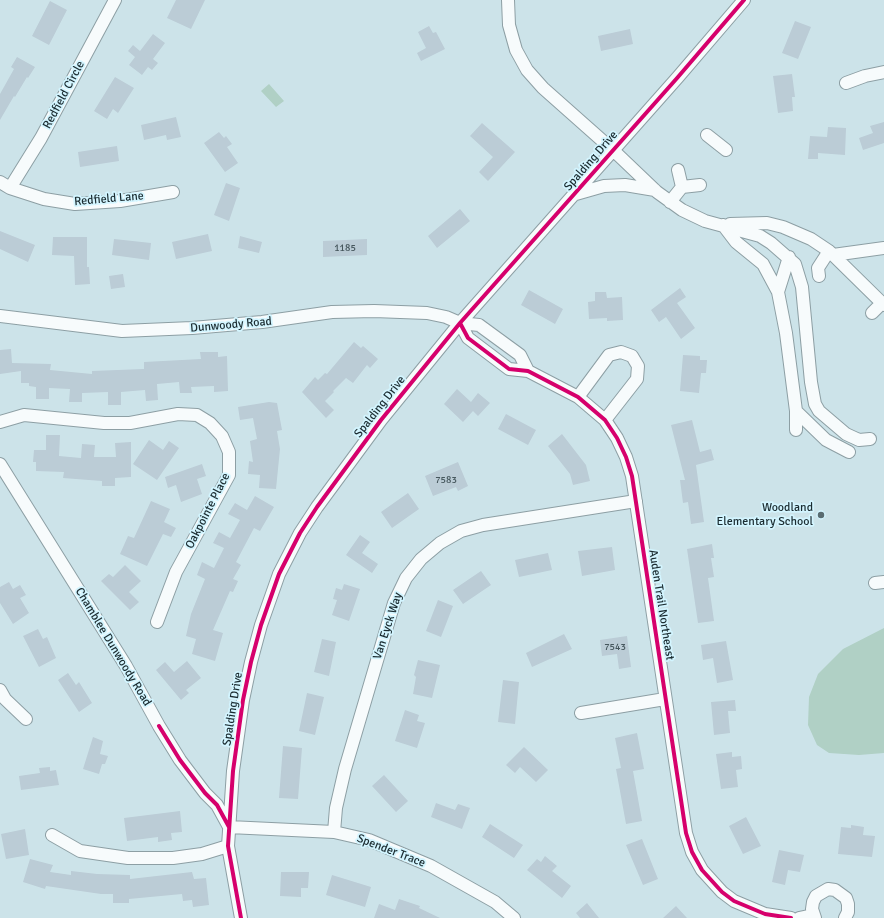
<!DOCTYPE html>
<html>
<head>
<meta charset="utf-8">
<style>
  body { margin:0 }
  canvas { display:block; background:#cce3e9 }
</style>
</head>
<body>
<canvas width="884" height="918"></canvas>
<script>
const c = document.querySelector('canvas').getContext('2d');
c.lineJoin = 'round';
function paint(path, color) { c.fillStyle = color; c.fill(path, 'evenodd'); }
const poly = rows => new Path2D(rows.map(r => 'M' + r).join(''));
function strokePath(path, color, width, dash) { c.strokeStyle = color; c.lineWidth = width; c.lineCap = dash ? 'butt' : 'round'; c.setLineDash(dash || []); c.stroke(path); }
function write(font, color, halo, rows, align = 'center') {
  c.font = font + ' Signika,sans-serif'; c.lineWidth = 3.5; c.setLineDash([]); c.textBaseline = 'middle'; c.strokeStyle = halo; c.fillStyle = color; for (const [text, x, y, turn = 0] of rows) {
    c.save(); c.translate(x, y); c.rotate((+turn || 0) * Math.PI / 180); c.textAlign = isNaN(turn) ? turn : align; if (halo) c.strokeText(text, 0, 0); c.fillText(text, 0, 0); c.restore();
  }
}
const green = poly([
  [269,84,284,101,276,107,261,91],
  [884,628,884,753,859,755,829,753,817,745,808,725,809,697,818,674,843,649]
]);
const building = poly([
  [176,0,205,0,191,29,167,18],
  [50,1,67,10,49,45,32,36],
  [795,21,811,27,798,59,782,53],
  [429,26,433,33,436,32,445,49,421,61,417,53,426,48,418,32],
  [630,29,633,44,601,51,598,36],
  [153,34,165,43,153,59,158,63,152,70,148,67,142,75,129,65,135,57,128,51,133,45,140,51],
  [17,57,35,67,28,78,27,77,15,97,14,96,0,120,0,94,14,69,11,67],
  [792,74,795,97,792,97,793,111,778,113,773,76],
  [115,77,134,88,118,113,113,109,107,119,94,111],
  [176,117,181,137,167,140,166,135,144,140,141,125],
  [884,122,884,143,863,150,859,138,873,133,870,126],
  [482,123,515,152,488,181,479,172,493,157,470,136],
  [828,127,846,128,845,155,818,153,818,159,808,159,810,136,827,137],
  [219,132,224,138,226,136,232,144,227,147,238,163,225,172,204,143],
  [117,146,119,161,80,167,78,152],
  [226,183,240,188,229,221,214,215],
  [460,209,470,221,437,248,428,236],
  [0,231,35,245,28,262,0,249],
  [208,234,212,251,176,259,172,242],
  [240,236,262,242,259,253,238,248],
  [53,237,87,237,87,267,89,267,90,284,75,285,74,256,52,255],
  [114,239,151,243,149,260,112,255],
  [367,239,367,255,323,257,323,241],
  [123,274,125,287,111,289,109,276],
  [680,288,686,297,677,303,695,328,681,339,666,317,659,322,651,310],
  [529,290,563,309,555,324,521,305],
  [595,292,606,292,607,298,622,297,623,320,607,321,607,318,589,319,588,302,595,301],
  [354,342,361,348,363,346,378,359,370,368,367,365,353,383,346,378,333,391,334,392,325,401,334,410,326,418,302,392,315,377,318,380,325,373,327,374],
  [11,349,12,363,51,364,50,370,92,374,92,371,144,369,144,362,201,359,200,352,218,352,218,357,227,356,228,391,214,392,214,386,191,387,192,393,180,393,179,382,157,384,158,400,146,401,145,390,121,392,121,405,108,405,108,392,82,393,82,402,69,402,70,389,49,388,49,399,36,399,36,387,29,386,29,383,21,383,21,371,0,374,0,350],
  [683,355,700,356,700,360,707,360,706,373,701,373,699,393,680,391],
  [457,389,471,402,478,393,490,403,478,416,473,411,463,422,444,404],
  [269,402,277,403,282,430,277,431,280,449,276,489,259,488,260,475,248,474,249,461,253,462,250,441,257,439,253,418,240,420,238,407],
  [506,414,536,430,528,445,498,429],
  [692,420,700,452,711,449,714,460,696,465,704,522,691,524,688,502,683,503,680,480,685,480,671,425],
  [562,434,586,465,590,481,573,485,570,474,548,446],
  [46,435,60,435,59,456,81,458,82,444,95,445,94,457,116,457,115,443,131,442,131,477,115,478,115,486,102,486,102,481,63,478,64,472,36,471,36,462,33,462,34,450,46,450],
  [149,440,163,450,169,441,179,448,157,480,133,464],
  [458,462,468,486,458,491,456,487,433,496,425,476],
  [202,464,206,476,197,479,202,494,181,502,176,485,168,488,165,477],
  [408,493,419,509,392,528,381,512],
  [255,496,274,507,260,531,254,528,236,562,241,565,233,579,238,581,233,592,230,591,213,630,223,633,215,661,192,654,196,639,186,636,191,614,205,579,197,575,202,562,214,568,224,548,213,543,219,532,230,538,240,520,228,514,235,503,247,510],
  [151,501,170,509,164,522,176,528,171,537,163,534,147,566,120,554,128,536,134,538],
  [360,535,370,542,362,553,378,564,372,573,346,555],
  [712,544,714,558,711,558,714,577,708,578,714,621,698,623,687,549],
  [612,547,615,570,582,576,578,551],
  [548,553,552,570,519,577,515,560],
  [125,565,141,581,129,592,139,602,130,610,101,581,109,574,113,577],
  [481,571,491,585,463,604,453,590],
  [9,582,13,589,20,585,26,595,20,598,29,613,13,624,0,603,0,587],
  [344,584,360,589,349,621,332,615,337,600,333,599,336,588,342,590],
  [438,600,453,606,441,637,426,631],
  [38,629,43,639,47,637,56,658,39,667,23,636],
  [564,634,572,649,532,667,526,653],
  [627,636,631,667,619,669,617,654,602,656,600,640],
  [322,639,336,642,329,676,314,672],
  [726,641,733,680,717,683,713,658,703,660,701,645],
  [418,660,440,665,432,698,413,694,416,677,414,675],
  [187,661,201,678,186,690,189,693,181,700,156,670,165,662,174,672],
  [68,673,76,685,79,682,92,703,79,712,58,680],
  [503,680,519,682,515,724,498,722],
  [307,693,324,697,315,735,299,731],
  [735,700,736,711,728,711,730,733,714,735,711,702],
  [405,710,419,715,417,721,425,723,417,748,395,741],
  [637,733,644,769,633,771,642,821,626,824,616,769,621,768,615,738],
  [93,737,103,741,100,754,108,756,105,764,102,764,99,774,83,769],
  [283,746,302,748,298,799,279,798],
  [524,747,548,770,536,782,520,767,515,773,506,765],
  [732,752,732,757,741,756,742,769,736,770,738,787,721,789,716,754],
  [50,767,50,771,56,770,59,785,21,790,19,776,40,773,39,768],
  [384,775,408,801,396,812,372,786],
  [436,803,455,810,458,804,470,808,462,829,431,817],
  [180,811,182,832,171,833,172,840,158,842,158,837,127,841,124,818],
  [746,817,761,846,743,854,729,826],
  [490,824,523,845,514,858,482,837],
  [851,825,864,827,863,835,875,836,872,857,838,854,841,827,851,828],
  [25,829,29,855,6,859,1,834],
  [642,839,658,879,643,885,626,845],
  [779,850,804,855,800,872,788,870,785,885,772,882],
  [545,856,557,866,552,871,571,886,562,898,527,870,537,859,541,862],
  [30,859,53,865,50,872,71,875,71,871,97,874,130,875,130,879,192,872,194,879,206,878,209,905,193,907,192,900,183,901,182,894,129,899,129,903,113,903,113,894,101,894,46,886,45,889,23,882],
  [281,872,309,872,308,888,301,888,301,897,280,896],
  [332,875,371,887,365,907,326,895],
  [399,899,420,906,419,908,440,918,374,918,379,904,395,910],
  [587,903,599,918,580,918,576,913],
  [676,906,687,918,663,918]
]);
const minor = poly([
  [508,0,509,25,516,50,527,70,543,88,614,151,657,192,682,210,705,221,760,236,771,243,795,264,802,287,811,382,815,404,819,411,846,434,859,440,870,439],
  [846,83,865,76,884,72],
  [707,135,726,150],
  [678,170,682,187],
  [0,182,10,188,44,199,75,204,120,201,173,192],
  [10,188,41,138,115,0],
  [576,194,604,186,625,185,655,190],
  [670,202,682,187,700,185],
  [730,224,767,223,783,227,811,239,829,251,884,305],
  [723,225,736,242,763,264,778,292,786,333,796,411,796,430],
  [833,255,884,248],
  [819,276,818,268,829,251],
  [778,292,789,257],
  [872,313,882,303],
  [0,316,122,331,192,328,262,322,332,312,374,311,427,313,446,317,460,323,479,325,520,355,528,371],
  [460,323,468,338,509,369,528,371,578,397,605,420,617,438,626,457,632,476,686,833,692,852,702,870,722,892,734,901,765,914,791,918],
  [578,397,609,355,621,352,632,356,638,366,637,379,605,420],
  [796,411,826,440,849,452],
  [0,422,24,415,104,423,130,423,178,414,197,415,210,423,222,436,229,452,229,475,176,572,157,622],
  [0,464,126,666,159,726,180,760,205,793,217,805,229,827],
  [875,583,884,582],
  [0,690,5,699,26,719],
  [581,713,665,699],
  [229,827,334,832,369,840,431,866,495,902,514,918],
  [334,832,336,808,345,769,394,603,406,578,421,559,440,543,461,531,483,525,636,501],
  [52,835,80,851,128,858,173,858,202,854,228,846],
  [241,918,228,846,233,771,243,700,251,662,261,625,279,574,300,533,317,507,381,420,460,323,678,77,744,0],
  [799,918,813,915],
  [815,918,812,909,813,902,816,896,828,889,835,890,846,898,848,904,848,912,845,918]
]);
const cycleway = poly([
  [460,323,468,338,509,369,528,371,578,397,605,420,617,438,626,457,632,476,686,833,692,852,702,870,722,892,734,901,765,914,791,918],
  [159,726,180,760,205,793,217,805,229,827],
  [241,918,228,846,233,771,243,700,251,662,261,625,279,574,300,533,317,507,381,420,460,323,678,77,744,0]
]);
const markers = [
  [821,515,4,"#596c71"]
];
const numberNames = [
  ["1185",345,248],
  ["7583",446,480],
  ["7543",615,647]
];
const streetNames = [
  ["Redfield Circle",64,95,-62],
  ["Spalding Drive",591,161,-49],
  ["Redfield Lane",109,199,-5],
  ["Dunwoody Road",231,325,-5],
  ["Spalding Drive",380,407,-52],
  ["Oakpointe Place",208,511,-63],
  ["Auden Trail Northeast",661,605,81],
  ["Van Eyck Way",388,626,-72],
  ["Chamblee Dunwoody Road",113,647,59],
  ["Spalding Drive",233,709,-81],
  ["Spender Trace",391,851,21]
];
const poiNames = [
  ["Woodland",813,508],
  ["Elementary School",813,522]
];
paint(green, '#b0d0c5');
paint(building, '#bbccd6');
strokePath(minor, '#8d9fa4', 14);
strokePath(minor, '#f7fbfc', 12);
strokePath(cycleway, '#d6006c', 4);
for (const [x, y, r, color] of markers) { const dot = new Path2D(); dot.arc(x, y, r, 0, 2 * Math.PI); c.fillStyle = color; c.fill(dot); strokePath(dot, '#d3f5ff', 1.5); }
write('10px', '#45565c', null, numberNames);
write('12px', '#1b2c31', '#d3f5ff', streetNames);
write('12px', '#1b2c31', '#d3f5ff', poiNames, 'right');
</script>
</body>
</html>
